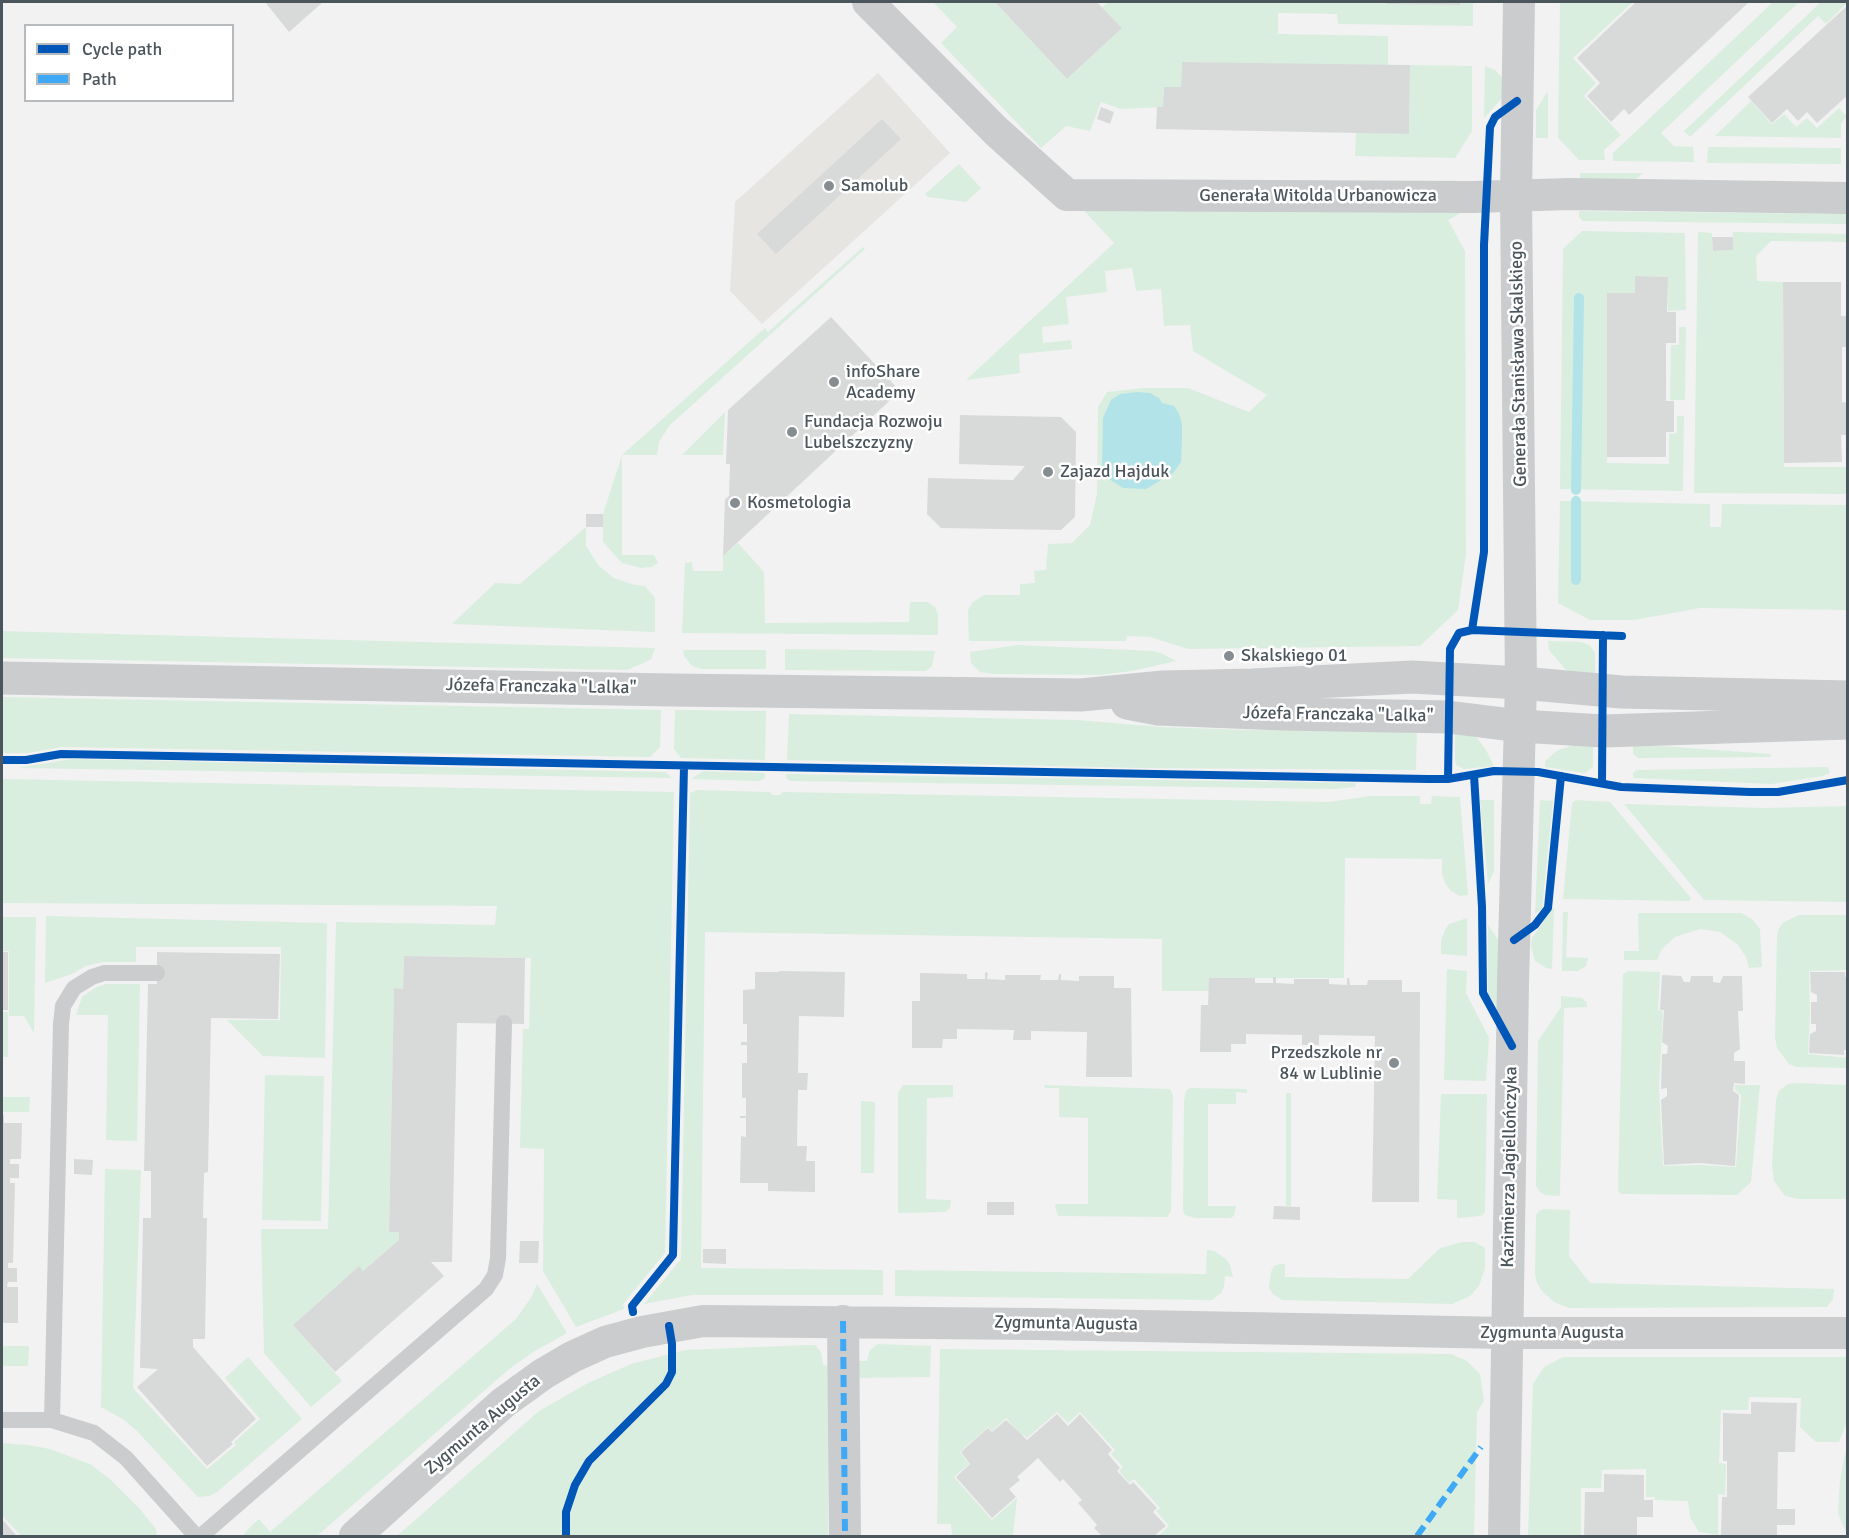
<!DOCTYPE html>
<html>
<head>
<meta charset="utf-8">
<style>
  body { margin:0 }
  #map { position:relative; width:1849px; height:1538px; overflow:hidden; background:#f2f2f2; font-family:Signika,sans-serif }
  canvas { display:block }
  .frame { position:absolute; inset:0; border:3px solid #4b565c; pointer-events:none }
  .legend { position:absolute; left:24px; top:24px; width:210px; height:78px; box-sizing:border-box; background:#fff; border:2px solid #b7bbbe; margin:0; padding:8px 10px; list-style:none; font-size:18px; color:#4b565c }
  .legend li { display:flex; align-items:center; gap:12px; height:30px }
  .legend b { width:30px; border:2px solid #b7bbbe }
</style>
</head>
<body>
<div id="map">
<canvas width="1849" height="1538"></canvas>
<div class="frame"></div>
<ul class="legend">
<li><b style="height:8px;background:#0057b8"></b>Cycle path</li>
<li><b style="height:8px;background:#3fa9f5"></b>Path</li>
</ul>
</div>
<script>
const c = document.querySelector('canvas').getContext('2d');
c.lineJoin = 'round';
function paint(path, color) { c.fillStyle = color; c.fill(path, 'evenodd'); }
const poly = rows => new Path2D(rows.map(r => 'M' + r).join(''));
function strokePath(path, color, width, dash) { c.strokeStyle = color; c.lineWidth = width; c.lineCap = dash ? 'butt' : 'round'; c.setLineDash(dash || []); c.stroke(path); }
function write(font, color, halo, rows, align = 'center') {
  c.font = font + ' Signika,sans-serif'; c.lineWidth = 5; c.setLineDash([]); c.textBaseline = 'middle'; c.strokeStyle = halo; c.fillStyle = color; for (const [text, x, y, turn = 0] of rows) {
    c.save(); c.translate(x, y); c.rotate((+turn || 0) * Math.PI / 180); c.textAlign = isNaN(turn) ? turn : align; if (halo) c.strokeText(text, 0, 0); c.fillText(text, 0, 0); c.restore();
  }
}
const commercial = poly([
  [878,73,950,153,762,324,730,291,735,202]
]);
const green = poly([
  [933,2,995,2,1067,79,1122,28,1102,7,1108,2,1387,2,1387,3,1460,4,1460,2,1473,2,1473,26,1338,24,1337,14,1278,13,1278,34,1388,36,1388,66,1182,62,1181,87,1164,87,1163,107,1121,109,1101,102,1090,131,1066,126,1041,148,941,43,957,27],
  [1560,2,1633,2,1573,58,1596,83,1584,96,1621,135,1604,150,1605,160,1579,160,1558,138],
  [1773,2,1799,2,1661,133,1674,146,1693,147,1694,162,1613,161,1613,153],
  [1821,2,1847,2,1847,3,1826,24,1818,16,1690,137,1684,131],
  [1410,65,1472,66,1472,131,1455,158,1355,156,1356,132,1409,134],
  [1485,66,1495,70,1504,79,1504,96,1484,118],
  [1548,91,1548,138,1536,138,1536,110],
  [1751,101,1772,124,1784,114,1796,127,1807,118,1817,128,1839,108,1847,117,1841,123,1841,138,1715,136],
  [1708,147,1841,148,1841,164,1707,163],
  [959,164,981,188,966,202,928,197,925,194],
  [1580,173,1643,173,1633,182,1580,181],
  [1077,203,1458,203,1459,214,1448,220,1465,251,1466,554,1458,610,1420,646,1188,649,1150,637,1127,636,1126,641,969,641,968,610,973,602,984,595,1020,595,1020,584,1035,583,1034,571,1046,570,1048,544,1072,543,1090,525,1097,494,1098,407,1107,392,1143,388,1188,388,1249,412,1267,395,1193,351,1190,325,1164,326,1161,289,1136,291,1132,268,1105,271,1107,292,1066,297,1069,324,1042,327,1043,343,1071,340,1072,349,1019,354,1020,373,966,380,1114,243],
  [1579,211,1847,214,1848,224,1583,221,1579,217],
  [1582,231,1685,233,1686,310,1668,311,1667,277,1635,276,1635,293,1607,293,1607,463,1669,464,1669,434,1677,433,1677,416,1684,416,1683,491,1560,489,1563,249],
  [1698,232,1712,233,1713,251,1733,250,1733,232,1847,234,1847,242,1771,241,1756,256,1757,281,1783,282,1784,467,1846,467,1847,436,1847,494,1694,493],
  [863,247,865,249,669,426,659,442,657,455,622,455,622,555,654,555,658,563,652,567,641,568,622,563,603,542,603,514,622,455,758,334,765,328,768,332],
  [1679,327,1686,327,1685,400,1670,400,1671,345,1679,345],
  [725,412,723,455,682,455],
  [1560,501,1710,504,1710,527,1721,527,1722,504,1847,505,1847,610,1700,608,1634,620,1590,620,1558,603],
  [586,527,586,546,599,566,614,578,635,585,645,586,655,598,655,632,452,624,495,583,520,584],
  [738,543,764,572,765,623,909,622,910,602,928,602,935,607,938,615,938,635,682,633,685,563,692,562,693,571,723,571,723,556],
  [2,631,36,632,655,648,651,659,646,662,627,670,2,658],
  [1548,641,1581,642,1589,645,1595,652,1595,674,1573,673,1565,669,1549,650],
  [1018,645,1153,651,1161,653,1176,661,1132,671,1100,675,993,674,980,672,971,663,970,652],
  [785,649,935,651,932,666,926,671,785,670],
  [683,650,766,650,766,669,702,669,692,666,684,656],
  [2,697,661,710,660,747,650,757,62,747,28,753,2,753],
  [675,710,766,711,765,760,681,758,674,749],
  [789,714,1077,720,1162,727,1246,730,1417,731,1416,770,1140,768,787,760],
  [1455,734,1468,734,1477,738,1486,750,1494,766,1464,769,1457,766,1455,761],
  [1593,743,1593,767,1585,773,1545,767,1545,761,1558,750,1574,745],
  [1633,744,1771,754,1771,757,1638,758,1633,754],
  [72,759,666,772,672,778,17,768],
  [1828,767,1830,773,1823,776,1772,784,1633,778,1633,773,1637,770],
  [703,771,765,773,765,778,760,781,691,779],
  [786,774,1356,783,1355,787,1335,789,790,781,786,778],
  [2,779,674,792,665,1253,623,1304,624,1309,576,1327,543,1271,544,1149,520,1148,523,1029,529,1029,531,958,404,956,403,989,394,989,389,1232,399,1232,399,1240,363,1271,358,1267,293,1325,342,1381,311,1407,264,1353,261,1229,328,1229,336,922,495,925,497,906,2,903],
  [697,790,770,792,773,795,780,795,783,792,1329,802,1370,796,1420,796,1420,804,1431,804,1432,796,1460,797,1468,895,1460,896,1451,891,1445,883,1442,873,1442,859,1345,858,1344,978,1209,978,1209,991,1162,991,1162,939,705,932,701,1268,883,1270,883,1295,692,1295,644,1304,681,1259,690,793],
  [1480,800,1494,800,1494,871,1488,884],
  [1540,800,1553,801,1542,909,1535,914],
  [1576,800,1610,802,1691,898,1689,901,1563,899,1572,803],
  [1624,804,1765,808,1847,806,1847,902,1704,900],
  [1554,907,1552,969,1546,968,1535,961,1531,946,1532,938],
  [1563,912,1568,912,1566,957,1588,958,1586,966,1578,971,1562,971],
  [1638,913,1741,913,1752,919,1760,929,1762,967,1749,968,1746,957,1737,944,1720,932,1700,929,1675,937,1662,949,1657,960,1624,960,1624,951,1639,951],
  [1799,915,1847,915,1847,975,1846,970,1809,971,1810,1012,1808,1054,1847,1058,1847,1068,1797,1067,1789,1064,1777,1048,1775,1037,1777,936,1779,928,1784,922],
  [46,916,327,923,325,1058,263,1056,227,1020,280,1020,281,947,136,947,136,962,103,962,86,966,72,974,45,983],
  [2,917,36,917,34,1033,24,1016,9,1016,9,951,2,951],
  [1467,918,1467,956,1441,954,1441,941,1445,930,1449,924],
  [1488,925,1499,941,1499,1010,1488,994],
  [1447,969,1467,971,1466,993,1489,1038,1486,1081,1444,1080],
  [1629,971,1660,972,1658,1010,1663,1011,1659,1088,1663,1166,1699,1165,1736,1167,1741,1095,1735,1090,1735,1085,1760,1085,1751,1182,1737,1195,1621,1194,1618,1190,1623,974],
  [106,984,140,984,137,1141,106,1140,108,1015,76,1015,82,997,95,988],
  [1561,996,1582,998,1587,1003,1587,1007,1564,1008,1560,1196,1545,1195,1541,1193,1536,1186,1538,1041,1561,1007],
  [2,1012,8,1012,8,1057,2,1057],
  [265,1075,324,1076,321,1221,262,1220],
  [1793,1083,1847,1085,1847,1199,1799,1199,1785,1196,1774,1181,1772,1165,1776,1100,1779,1091,1788,1084],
  [903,1085,953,1085,953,1097,927,1098,926,1199,951,1200,950,1208,945,1212,898,1213,898,1093],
  [1044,1085,1170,1089,1173,1095,1171,1211,1167,1217,1058,1216,1055,1207,1056,1204,1088,1204,1088,1118,1059,1117,1059,1088,1045,1088],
  [1190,1088,1247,1089,1247,1093,1236,1092,1236,1104,1208,1104,1208,1206,1236,1206,1234,1216,1230,1218,1195,1218,1185,1215,1183,1210,1184,1100,1186,1091],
  [1286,1093,1291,1093,1291,1206,1286,1206],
  [1441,1094,1487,1094,1485,1212,1481,1216,1457,1218,1457,1200,1437,1199],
  [2,1097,30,1097,29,1112,2,1112],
  [861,1101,875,1102,874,1173,861,1173],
  [105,1169,141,1170,133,1388,207,1469,236,1445,234,1442,260,1419,225,1378,248,1357,302,1419,216,1493,209,1496,198,1497,195,1494,137,1431,124,1420,101,1407],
  [1544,1209,1570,1210,1569,1256,1590,1283,1834,1289,1833,1299,1827,1307,1569,1308,1554,1302,1542,1291,1537,1283,1535,1275,1536,1215,1539,1211],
  [1462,1242,1474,1242,1485,1248,1485,1268,1479,1286,1470,1296,1452,1304,1282,1300,1273,1294,1269,1288,1271,1272,1274,1266,1280,1264,1285,1264,1285,1277,1408,1279,1440,1248],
  [1207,1250,1214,1251,1226,1259,1230,1265,1233,1277,1225,1276,1224,1287,1221,1293,1212,1300,895,1296,895,1270,1206,1274],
  [537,1284,567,1333,533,1352,508,1370,317,1536,243,1536,250,1527,259,1519,270,1532,516,1319,532,1296],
  [878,1344,931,1346,930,1377,856,1378,859,1361,867,1361,870,1350],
  [807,1345,815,1345,821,1352,823,1365,829,1366,828,1536,397,1536,539,1411,588,1383,631,1364,685,1350],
  [2,1346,29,1346,28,1366,2,1366],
  [940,1349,1451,1354,1467,1361,1480,1374,1484,1401,1477,1412,1474,1536,1158,1536,1169,1526,1156,1511,1160,1508,1134,1479,1129,1483,1119,1471,1123,1467,1111,1454,1115,1450,1080,1412,1068,1423,1057,1412,1027,1438,1024,1435,1022,1437,1006,1418,992,1431,988,1427,960,1452,969,1464,954,1477,992,1520,1017,1498,1013,1536,952,1536,951,1524,937,1524],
  [1563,1357,1847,1357,1847,1422,1839,1442,1816,1442,1800,1427,1801,1398,1749,1397,1748,1410,1721,1410,1719,1463,1726,1464,1725,1495,1718,1494,1718,1535,1699,1532,1690,1517,1688,1501,1655,1500,1655,1497,1646,1497,1646,1469,1602,1470,1601,1488,1581,1488,1581,1536,1528,1536,1533,1384,1544,1367],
  [2,1443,28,1445,50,1449,90,1464,110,1479,139,1508,156,1529,157,1536,21,1536,2,1515],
  [1847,1448,1848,1534,1847,1534,1838,1513,1840,1481,1844,1458]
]);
const water = poly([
  [1138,392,1150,393,1159,398,1162,403,1174,406,1179,414,1182,424,1182,439,1181,462,1173,473,1146,489,1123,488,1109,479,1102,467,1103,418,1111,400,1120,394]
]);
const stream = poly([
  [1576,490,1579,298],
  [1576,580,1576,501]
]);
const building = poly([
  [265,2,323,2,289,32],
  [995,2,1097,2,1122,28,1067,79],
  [1387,2,1460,2,1460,5,1387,4],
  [1636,2,1749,2,1629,115,1624,109,1611,122,1587,96,1600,83,1577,58],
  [1848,5,1848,95,1817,123,1807,112,1798,121,1787,109,1772,123,1748,97],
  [1182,62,1410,65,1409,134,1156,129,1157,107,1163,107,1164,87,1181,87],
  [1101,107,1114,112,1110,124,1097,119],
  [882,119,901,139,776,254,757,234],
  [1712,237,1733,237,1733,250,1713,251],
  [1635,276,1668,277,1667,312,1676,312,1676,343,1666,343,1666,401,1674,401,1674,432,1666,432,1666,457,1607,457,1607,293,1635,293],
  [1783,282,1841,282,1841,316,1848,316,1848,347,1842,347,1842,402,1848,403,1848,435,1841,435,1842,462,1784,463],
  [831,317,900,391,723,556,725,499,729,496,730,464,726,464,728,410],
  [960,415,1061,417,1076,432,1075,517,1061,530,941,528,927,514,928,478,1013,480,1025,466,959,464],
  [586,514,603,514,603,527,586,527],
  [2,952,8,952,8,1010,2,1010],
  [157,952,280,954,278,1019,211,1018,208,1172,204,1173,203,1218,207,1218,205,1339,193,1339,193,1347,256,1419,231,1442,233,1444,207,1466,137,1387,158,1369,140,1368,143,1218,151,1218,151,1171,144,1171,148,984,157,984],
  [404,956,525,958,524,1024,457,1023,452,1262,431,1262,444,1276,335,1372,293,1325,359,1266,363,1271,399,1240,399,1232,389,1232,394,988,403,989],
  [779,971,845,972,844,1017,799,1016,798,1073,808,1073,807,1090,798,1090,797,1146,807,1146,806,1161,815,1161,815,1192,768,1191,768,1183,740,1183,741,1136,746,1137,746,1118,740,1118,740,1116,746,1116,746,1098,742,1098,742,1063,747,1063,747,1045,741,1045,741,1042,747,1042,747,1024,743,1024,743,990,755,989,755,972,779,972],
  [985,972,988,973,987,979,1005,980,1005,975,1041,975,1040,980,1058,980,1059,974,1061,974,1061,980,1079,981,1079,976,1114,976,1114,988,1131,988,1132,1077,1086,1077,1087,1032,1031,1031,1031,1040,1013,1040,1014,1030,957,1029,957,1039,943,1039,942,1048,912,1048,912,1001,920,1001,920,973,967,974,967,979,985,979],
  [1810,972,1845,972,1845,977,1848,976,1848,1050,1844,1050,1844,1055,1809,1053,1810,1034,1816,1031,1816,1024,1811,1024,1811,1002,1817,1002,1817,995,1811,992],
  [1662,975,1681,976,1684,982,1690,982,1691,976,1713,976,1713,982,1720,983,1723,976,1742,976,1743,1011,1738,1011,1740,1049,1734,1053,1734,1061,1745,1061,1745,1084,1734,1083,1733,1091,1739,1095,1735,1166,1699,1163,1664,1165,1661,1100,1667,1096,1667,1088,1661,1089,1662,1054,1667,1054,1668,1046,1662,1042,1664,1010,1660,1010],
  [1273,977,1276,977,1276,983,1294,984,1294,979,1329,979,1329,984,1347,985,1347,978,1349,978,1350,985,1367,985,1368,980,1402,980,1402,992,1420,992,1419,1202,1372,1202,1375,1036,1319,1035,1319,1045,1302,1045,1302,1035,1246,1034,1246,1044,1231,1044,1231,1052,1200,1052,1201,1005,1208,1005,1209,978,1255,978,1255,983,1273,983],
  [2,1115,4,1115,4,1123,22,1123,21,1159,10,1159,10,1164,19,1164,19,1178,10,1178,10,1183,15,1183,13,1263,8,1263,8,1268,17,1268,17,1282,8,1282,7,1287,18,1287,18,1323,2,1323],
  [74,1159,93,1160,92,1175,74,1174],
  [987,1202,1014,1202,1014,1215,987,1215],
  [1274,1206,1300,1207,1300,1220,1273,1219],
  [520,1241,539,1241,538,1263,519,1263],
  [703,1249,726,1249,726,1264,703,1263],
  [1751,1402,1797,1403,1795,1452,1778,1452,1777,1509,1795,1509,1795,1525,1777,1525,1777,1536,1727,1536,1727,1535,1721,1535,1722,1497,1727,1497,1727,1461,1723,1461,1723,1413,1751,1414],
  [1057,1414,1068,1426,1080,1414,1112,1450,1108,1454,1120,1468,1117,1471,1130,1485,1133,1482,1157,1508,1153,1512,1166,1526,1154,1536,1102,1536,1094,1528,1097,1525,1078,1503,1082,1500,1063,1479,1060,1482,1038,1458,1017,1477,1020,1480,1009,1489,1016,1497,992,1518,956,1477,970,1464,961,1452,988,1428,992,1432,1006,1420,1027,1440],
  [1604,1474,1644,1475,1644,1500,1653,1500,1653,1517,1637,1517,1637,1536,1584,1536,1585,1492,1604,1492],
  [2,1519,17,1536,2,1536]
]);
const service = poly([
  [2,1420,52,1420,94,1433,126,1458,196,1536],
  [52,1420,61,1024,63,1006,74,988,92,977,104,973,157,973],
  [201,1536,486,1289,495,1275,498,1258,504,1023]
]);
const minor = poly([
  [868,2,996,131,1067,195,1474,197,1569,194,1848,198],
  [843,1321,845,1536],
  [355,1536,503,1403,543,1374,572,1357,605,1342,642,1332,703,1321,1037,1324,1507,1333,1848,1333],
  [1504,1536,1513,983,1521,683,1516,196,1519,2]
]);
const tertiary = poly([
  [2,678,671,690,1081,695,1163,687,1253,685,1412,677,1521,683,1622,692,1848,697],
  [1127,703,1158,709,1282,714,1448,717,1520,726,1603,731,1848,723]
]);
const quiet = poly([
  [843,1321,845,1536],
  [1417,1536,1481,1447]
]);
const cycleway = poly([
  [1472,630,1622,636],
  [2,760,26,760,61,754,1428,779,1448,779,1494,771,1538,772,1621,787,1750,792,1778,792,1848,780],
  [1474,775,1482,907,1483,993,1512,1046],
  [1448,779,1450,649,1459,633,1472,630,1484,552,1484,245,1490,127,1495,117,1517,101],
  [1602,783,1603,635],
  [1514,940,1535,925,1548,908,1561,776],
  [633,1312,632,1306,673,1255,684,766],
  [566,1536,566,1512,575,1485,589,1461,666,1384,672,1372,672,1344,669,1326]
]);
const markers = [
  [829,186,6,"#858d90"],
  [834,382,6,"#858d90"],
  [792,432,6,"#858d90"],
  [1048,472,6,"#858d90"],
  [735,503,6,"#858d90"],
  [1229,656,6,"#858d90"],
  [1394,1063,6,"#858d90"]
];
const poiNames = [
  ["Samolub",841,186],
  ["infoShare",846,372],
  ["Academy",846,393],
  ["Fundacja Rozwoju",804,422],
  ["Lubelszczyzny",804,443],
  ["Zajazd Hajduk",1060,472],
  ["Kosmetologia",747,503],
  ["Skalskiego 01",1241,656],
  ["Przedszkole nr",1382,1053,"right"],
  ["84 w Lublinie",1382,1074,"right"]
];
const streetNames = [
  ["Generała Witolda Urbanowicza",1318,196],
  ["Generała Stanisława Skalskiego",1519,364,-91],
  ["Józefa Franczaka \"Lalka\"",541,687,1],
  ["Józefa Franczaka \"Lalka\"",1338,715,1],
  ["Kazimierza Jagiellończyka",1510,1167,-89],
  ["Zygmunta Augusta",1066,1324,1],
  ["Zygmunta Augusta",1552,1333],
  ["Zygmunta Augusta",483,1425,-40]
];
paint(commercial, '#e7e5e1');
paint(green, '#d9eedf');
paint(water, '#b2e3e8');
strokePath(stream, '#b2e3e8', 10);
paint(building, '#d8dada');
strokePath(service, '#cacccd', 16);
strokePath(minor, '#cacccd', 32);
strokePath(tertiary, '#cacccd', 33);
strokePath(quiet, '#3fa9f5', 6, [12, 6]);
strokePath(cycleway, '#0057b8', 8);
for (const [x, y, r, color] of markers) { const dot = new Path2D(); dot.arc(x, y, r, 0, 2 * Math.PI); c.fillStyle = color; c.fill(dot); strokePath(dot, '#fff', 2); }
write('18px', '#4b565c', '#fff', poiNames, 'left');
write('18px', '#4b565c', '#fff', streetNames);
</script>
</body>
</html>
